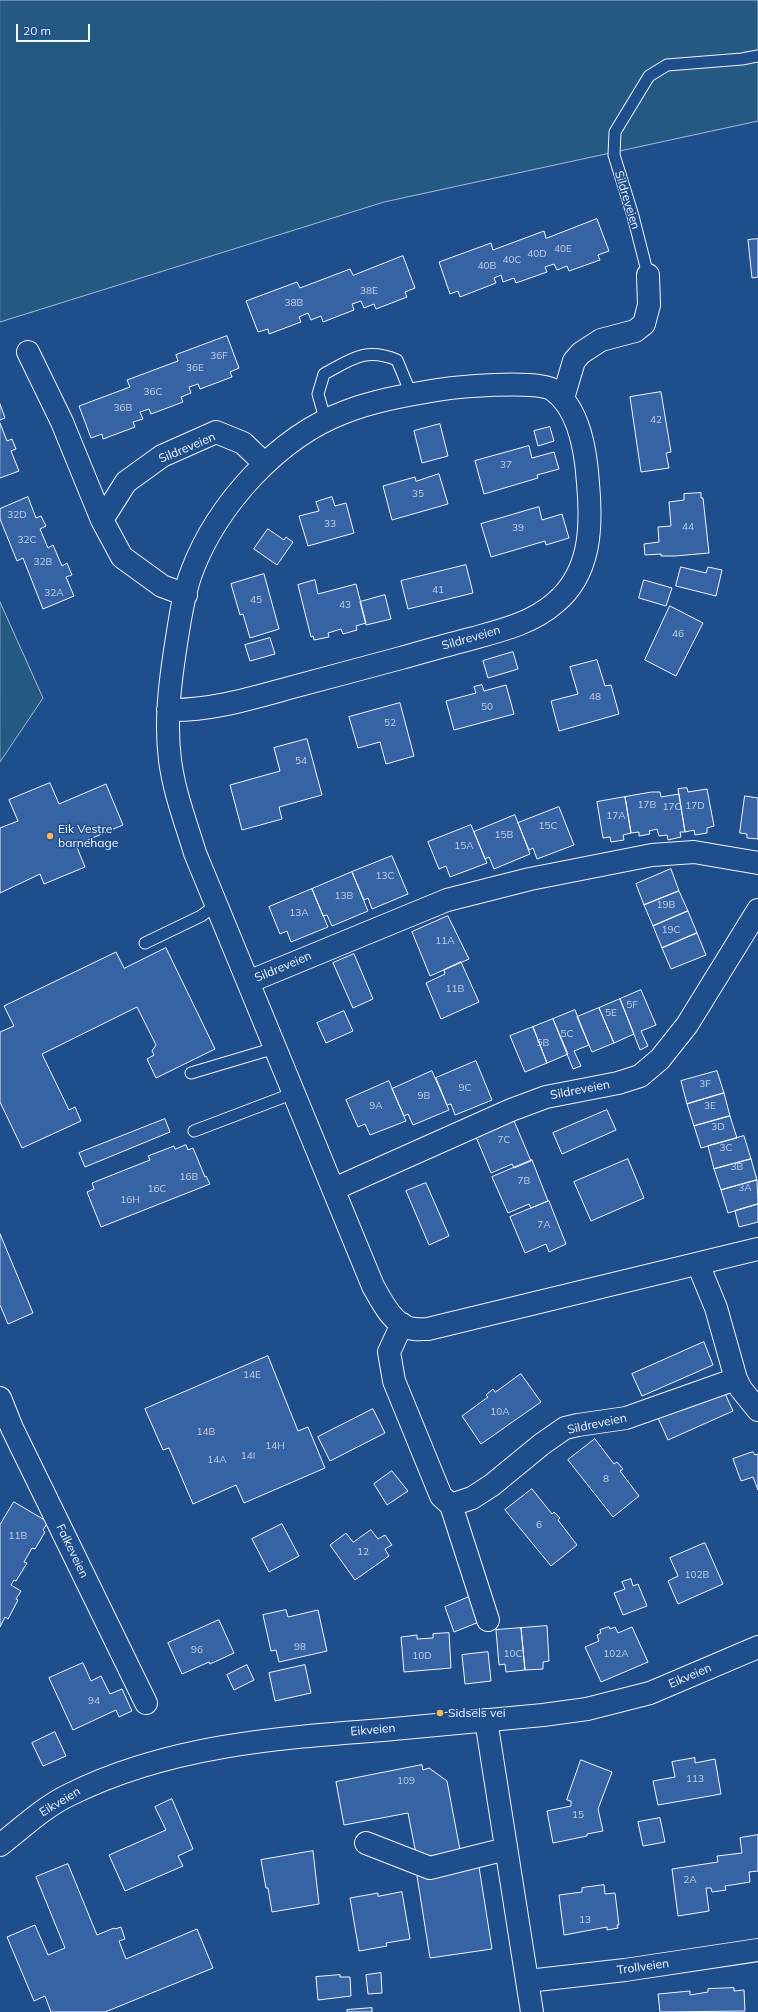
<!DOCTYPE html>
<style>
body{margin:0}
#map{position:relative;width:758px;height:2012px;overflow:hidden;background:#1f4e8c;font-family:Mulish,sans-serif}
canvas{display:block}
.scale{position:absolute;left:16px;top:24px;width:74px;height:18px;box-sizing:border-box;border:2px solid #f2f6ff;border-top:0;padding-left:5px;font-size:12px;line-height:14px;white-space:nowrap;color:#f2f6ff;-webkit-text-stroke:3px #1f4e8c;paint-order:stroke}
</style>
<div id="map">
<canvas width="758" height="2012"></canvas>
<div class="scale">20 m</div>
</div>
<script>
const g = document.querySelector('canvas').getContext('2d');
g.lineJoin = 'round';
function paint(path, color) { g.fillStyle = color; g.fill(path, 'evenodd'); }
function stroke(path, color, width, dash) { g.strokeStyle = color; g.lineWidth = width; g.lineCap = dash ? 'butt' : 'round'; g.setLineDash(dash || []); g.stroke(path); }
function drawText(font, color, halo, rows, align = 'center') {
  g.font = font + ' Mulish,sans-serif'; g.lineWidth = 3; g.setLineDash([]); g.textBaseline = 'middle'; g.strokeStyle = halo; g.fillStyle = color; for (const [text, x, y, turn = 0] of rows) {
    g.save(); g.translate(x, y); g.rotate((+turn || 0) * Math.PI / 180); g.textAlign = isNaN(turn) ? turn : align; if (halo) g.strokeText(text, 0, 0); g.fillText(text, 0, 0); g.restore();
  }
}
const green = new Path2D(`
 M0,0H758V121L384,202L0,322Z
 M0,602L43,698L0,762Z`);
paint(green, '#245a82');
stroke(green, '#a8bbd7', 1);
const building = new Path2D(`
 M597,219L609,251L598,255L600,260L569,271L567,266L557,270L554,264L545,267L547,272L516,283L514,278L503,282L501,275L494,278L496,283L460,297L458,291L450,294L439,262L491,243L493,250L544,231L546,238Z
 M758,239V277L752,278L748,240Z
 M403,256L415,288L405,292L407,297L376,309L374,304L364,308L361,301L352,304L354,310L323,322L321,316L311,320L308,313L299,317L301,322L269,334L268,329L258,332L246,301L297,282L300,288L350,269L353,275Z
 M227,336L239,368L230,372L232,377L200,389L198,384L189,387L191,393L181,397L183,402L151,414L149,409L140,412L143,419L133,422L135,427L103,439L102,434L91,438L79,406L130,387L127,380L178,361L176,355Z
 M661,392L671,452L666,453L669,468L641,472L630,397Z
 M0,404L5,418L0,420Z
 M0,423L7,441L12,439L16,449L11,451L19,471L0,478Z
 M440,424L448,456L422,463L414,431Z
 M550,427L554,441L538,446L534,431Z
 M529,446L532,458L554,452L559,469L537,475L538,478L484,494L475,461Z
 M439,474L448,504L392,520L383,486L415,477L416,481Z
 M701,493V498H703L709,553L675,556H661V554L645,555L644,544L659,542L658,527L671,526L669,502L684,500V494Z
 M28,497L36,518L41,516L46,526L40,529L48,548L53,545L62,566L67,563L72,575L66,577L74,596L43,609L23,558L17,561L0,519V509Z
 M332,497L335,506L346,503L354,533L308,546L299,516L319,511L316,502Z
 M539,507L542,520L562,514L569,538L546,545L545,541L491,557L481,524Z
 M268,529L284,540L286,537L293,542L277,565L254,549Z
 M466,565L473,593L408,609L401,581Z
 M681,567L706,573L708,567L722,570L716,596L676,586Z
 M264,574L279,629L250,638L243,614L240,615L231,584Z
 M315,580L318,594L356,584L366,623L356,626L357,630L343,634L341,629L328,633L329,637L314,640L313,636L311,637L298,585Z
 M644,580L672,588L666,606L639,598Z
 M385,595L391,619L366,625L360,602Z
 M670,606L703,623L676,676L645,660Z
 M270,638L275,654L250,661L245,645Z
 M513,652L518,669L488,678L483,661Z
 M597,660L605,686L611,685L619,714L559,731L551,701L578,694L570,667Z
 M482,685L484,691L506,685L514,714L454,730L446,701L476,693L474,687Z
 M400,703L414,756L386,764L380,742L358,748L349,717Z
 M307,739L322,795L279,807L282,819L242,830L230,785L280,771L274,748Z
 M50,783L59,804L106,784L123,825L76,845L85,867L44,884L40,874L0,893V828L18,821L9,800Z
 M687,788L688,792L707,789L714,826L707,828V833L695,835L694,830L685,832L678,789Z
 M652,792H660L661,797L679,794L685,832H680L681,837L668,840L667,835L659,836L657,829L649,831L650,834L639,836V832L631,833L625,797Z
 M745,796L758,798V839L747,838V834L740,833Z
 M625,797L631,833L623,835L624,840L611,842L610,837L603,838L597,802Z
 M559,807L574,845L537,859L533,848L529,850L518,823Z
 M515,815L530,854L494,869L489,857L485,859L474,832Z
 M471,825L487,863L450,877L446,866L439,869L428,842Z
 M392,856L408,894L372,909L368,898L364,900L352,872Z
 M671,869L679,891L644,905L636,884Z
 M352,872L368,911L332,926L327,915L323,916L312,889Z
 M312,889L328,927L291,942L287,931L280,934L269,907Z
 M679,891L688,911L653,926L644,905Z
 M688,911L697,933L662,948L653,926Z
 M448,916L469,959L430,976L412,932Z
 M697,933L706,955L671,969L662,948Z
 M166,948L215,1049L156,1078L147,1059L154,1055L152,1051L156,1045L137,1007L42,1054L69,1110L75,1107L81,1121L22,1148L0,1102V1032L14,1026L4,1006L116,952L124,968Z
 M354,954L373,999L353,1008L333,963Z
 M461,962L479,1002L441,1019L426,983L445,974L444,970Z
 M641,990L656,1025L641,1031L648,1046L640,1050L620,999Z
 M620,999L634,1034L614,1043L599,1008Z
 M599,1008L614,1043L592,1052L577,1017Z
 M575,1010L589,1045L574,1051L581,1066L573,1069L553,1019Z
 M344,1011L353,1031L326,1043L317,1023Z
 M553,1019L568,1054L547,1063L533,1027Z
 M533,1027L547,1063L525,1072L510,1036Z
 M476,1061L492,1100L455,1115L451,1104L447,1105L436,1078Z
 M432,1071L449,1110L413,1125L408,1114L404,1116L392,1089Z
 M717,1071L724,1093L687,1104L681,1081Z
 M389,1081L406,1121L370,1135L365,1124L358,1127L346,1100Z
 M724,1093L730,1116L694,1126L687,1104Z
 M607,1110L616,1130L562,1154L553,1133Z
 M730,1116L737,1138L701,1148L694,1126Z
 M165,1119L170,1132L85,1167L79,1153Z
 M514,1121L531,1161L514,1168L512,1164L491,1173L476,1137Z
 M744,1136L751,1159L714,1169L708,1146Z
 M186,1145L188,1150L193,1148L205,1177L206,1176L210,1184L101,1227L87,1192L94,1189L92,1183L150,1160L148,1156L174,1146L175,1149Z
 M628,1159L644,1198L591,1221L574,1182Z
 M751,1159L757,1180L721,1190L714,1169Z
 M532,1160L548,1201L531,1208L529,1204L508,1213L492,1177Z
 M757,1180L758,1204L728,1213L721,1190Z
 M426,1183L449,1236L429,1245L406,1191Z
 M549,1201L566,1244L549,1252L546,1244L525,1253L510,1217Z
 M758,1204V1222L739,1227L735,1211Z
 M0,1234L33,1313L8,1324L0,1305Z
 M704,1342L713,1365L642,1396L632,1374Z
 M268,1356L298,1431L308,1427L325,1468L244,1503L236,1485L193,1504L169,1448L163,1450L145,1409Z
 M521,1374L541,1402L481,1444L462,1416L488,1397L486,1395L493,1389L495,1392Z
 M723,1389L733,1411L668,1440L658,1418Z
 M373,1409L385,1433L330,1461L318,1437Z
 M595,1439L614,1464L617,1462L623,1469L620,1471L639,1496L613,1517L568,1460Z
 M753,1452L755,1455L758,1454V1490L753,1477L741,1481L733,1459Z
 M392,1471L408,1491L387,1505L374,1484Z
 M532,1489L552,1514L554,1512L560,1518L558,1520L577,1545L551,1566L505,1510Z
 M14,1502L48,1522L43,1530L45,1532L35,1549L32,1548L24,1562L27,1563L16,1581L14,1580L11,1585L21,1591L16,1599L18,1600L8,1619L5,1617L0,1627V1525Z
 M282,1524L299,1556L269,1572L252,1539Z
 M371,1530L378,1539L385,1535L392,1545L385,1549L389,1556L355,1580L330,1545L346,1533L353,1542Z
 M705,1543L723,1584L678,1604L668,1581L678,1576L670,1558Z
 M631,1579L633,1586L638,1584L647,1606L623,1615L614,1593L625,1589L622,1582Z
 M469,1597L479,1622L454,1632L445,1607Z
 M286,1610L288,1617L318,1610L327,1651L279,1662L276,1650L271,1651L263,1615Z
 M219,1620L234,1653L210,1664L209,1662L182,1674L168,1643Z
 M547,1626L549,1661L543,1662V1669L525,1670L521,1628Z
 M609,1627L610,1629L615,1627L618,1633L632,1627L648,1662L601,1682L585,1647L599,1641L597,1635L601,1633L600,1630Z
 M521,1628L525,1670L506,1672L505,1664L499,1665L496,1630Z
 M449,1633L451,1668L404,1672L401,1637L417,1635V1639L433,1638V1634Z
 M488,1652L491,1681L465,1684L462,1655Z
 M83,1663L91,1681L101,1676L110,1694L122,1689L132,1711L119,1717L116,1710L73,1730L49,1678Z
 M247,1665L254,1680L234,1690L227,1675Z
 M305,1665L311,1693L275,1701L269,1673Z
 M55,1732L66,1756L43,1766L32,1743Z
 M695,1758V1763L715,1759L721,1794L658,1805L653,1781L675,1777L672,1762Z
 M581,1760L612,1772L598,1809L603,1831L587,1834V1836L553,1843L547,1811L571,1806V1801L567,1800Z
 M422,1765L423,1770L429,1768L447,1781L460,1850L417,1859L408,1813L344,1825L336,1782Z
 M172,1799L193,1849L178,1856L183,1866L125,1891L109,1855L166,1830L155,1807Z
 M660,1818L665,1842L643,1846L638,1822Z
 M758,1835V1871L749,1872L750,1882L725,1886L726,1890L712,1892L711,1888H706L709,1911L678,1916L672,1869L718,1862L717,1856L742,1853L740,1838Z
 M313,1851L319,1904L272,1912L268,1888H266L261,1860Z
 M68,1864L97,1935L114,1928L115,1929L121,1927L125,1939L119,1941L126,1959L197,1929L213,1968L105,2012H51L45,1996L34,2001L7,1937L35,1925L48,1955L65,1948L36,1877Z
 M479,1867L492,1949L430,1958L417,1876Z
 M604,1885L605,1894L615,1893L619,1925H617L618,1928L607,1930V1927L564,1935L559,1895L582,1892V1888Z
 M402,1892L410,1939L386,1943L387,1946L359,1951L350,1898L378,1893V1896Z
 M381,1973L382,1993L368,1994L366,1975Z
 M340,1975V1977H350L351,1996L318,2000L316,1977Z
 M734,1988V1991L744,1990L745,2011L660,2012L658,1994L690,1991V1995L708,1992V1989Z
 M372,2008V2012H347V2010Z`);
paint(building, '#3563a3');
stroke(building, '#f2f6ff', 1);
const lane = new Path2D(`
 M648,275L633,216L614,155L615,132L649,76L667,65L742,59L758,56
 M326,422L318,394L324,374C352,359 365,347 397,360L411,394
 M145,943L201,916L216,905
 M191,1073L275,1048
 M194,1131L294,1093`);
const street = new Path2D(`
 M28,352L62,422L102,520
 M563,398L574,361L581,353L601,340L635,331L644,324L649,305L648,275
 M186,595L162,586L122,557L102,520L126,482L162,456L216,432L243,443L265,464
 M168,710C209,711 249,699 289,688C326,678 364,668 401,658C426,651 450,644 474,638C503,630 532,623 555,603C591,573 592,527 588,483C586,453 580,409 553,390C538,379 453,387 431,391C402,396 373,401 345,412C278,437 217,505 192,571C183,594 180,620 176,644C170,683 165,721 170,760C174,792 186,823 195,853L373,1286C381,1300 392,1323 409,1328C415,1330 422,1329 428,1329L758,1249
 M248,982L447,900L530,879L652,855L694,852L758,863
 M334,1189L511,1110L546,1097L618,1083L640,1076L660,1059L687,1025L758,910
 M698,1264L716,1308L736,1379L741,1389L758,1410
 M402,1324L389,1352L394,1381L441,1496L451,1505L488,1620
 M0,1398L12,1428L146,1703
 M451,1505L472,1498L492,1485L542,1444L565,1428L578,1425L626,1418L736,1379
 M486,1720L532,2012
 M366,1843L430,1868L506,1849
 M528,1981L625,1970L758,1950`);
const secondary = new Path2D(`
 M0,1845C22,1828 44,1807 69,1795C167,1746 275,1738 383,1730C437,1725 490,1720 543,1715L587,1709L650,1693L758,1647`);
stroke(lane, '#f2f6ff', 13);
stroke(street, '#f2f6ff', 24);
stroke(secondary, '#f2f6ff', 24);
stroke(lane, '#1f4e8c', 11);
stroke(street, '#1f4e8c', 22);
stroke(secondary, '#1f4e8c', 22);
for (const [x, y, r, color] of [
 [50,836,4,"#ffb74d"],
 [440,1713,4,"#ffb74d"]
]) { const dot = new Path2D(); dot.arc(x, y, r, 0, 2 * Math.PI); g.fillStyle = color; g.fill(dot); stroke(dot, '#1f4e8c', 1.5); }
drawText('10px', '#c3d1e8', null, [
 ["40E",563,249],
 ["40D",537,254],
 ["40C",512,260],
 ["40B",487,266],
 ["38E",369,291],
 ["38B",294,303],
 ["36F",219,356],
 ["36E",195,368],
 ["36C",153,392],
 ["36B",123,408],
 ["42",656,420],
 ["37",506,465],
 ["35",418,494],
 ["32D",17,515],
 ["33",330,524],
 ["44",688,527],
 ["39",518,528],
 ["32C",27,540],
 ["32B",43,562],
 ["41",438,590],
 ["32A",54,593],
 ["45",256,600],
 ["43",345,605],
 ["46",678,634],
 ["48",595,697],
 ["50",487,707],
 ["52",390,723],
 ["54",301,761],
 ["17B",647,805],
 ["17D",695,806],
 ["17C",672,807],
 ["17A",616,816],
 ["15C",548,826],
 ["15B",504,835],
 ["15A",464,846],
 ["13C",385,876],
 ["13B",344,896],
 ["19B",666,905],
 ["13A",299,913],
 ["19C",671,930],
 ["11A",445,941],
 ["11B",455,989],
 ["5F",632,1005],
 ["5E",611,1013],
 ["5C",567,1034],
 ["5B",543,1043],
 ["3F",705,1084],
 ["9C",465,1088],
 ["9B",424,1096],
 ["9A",376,1106],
 ["3E",710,1106],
 ["3D",718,1127],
 ["7C",504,1140],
 ["3C",726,1148],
 ["3B",737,1167],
 ["16B",189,1177],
 ["7B",524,1181],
 ["3A",745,1188],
 ["16C",157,1189],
 ["16H",130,1200],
 ["7A",544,1225],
 ["14E",252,1375],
 ["10A",500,1412],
 ["14B",206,1432],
 ["14H",275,1446],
 ["14I",248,1456],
 ["14A",217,1460],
 ["8",606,1479],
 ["6",539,1525],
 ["11B",18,1536],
 ["12",363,1552],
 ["102B",697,1575],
 ["98",300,1647],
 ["96",197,1650],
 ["10C",513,1654],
 ["102A",616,1654],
 ["10D",422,1656],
 ["94",94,1701],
 ["113",695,1779],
 ["109",406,1781],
 ["15",578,1815],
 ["2A",690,1880],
 ["13",585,1920]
]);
drawText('12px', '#f2f6ff', '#1f4e8c', [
 ["Sildreveien",627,200,73],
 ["Sildreveien",187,448,-23],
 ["Sildreveien",471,638,-16],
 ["Sildreveien",283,967,-23],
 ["Sildreveien",580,1090,-11],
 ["Sildreveien",597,1424,-12],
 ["Falkeveien",72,1551,64],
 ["Eikveien",690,1676,-23],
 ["Eikveien",373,1730,-5],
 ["Eikveien",60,1802,-31],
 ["Trollveien",643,1967,-8]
]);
drawText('12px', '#f2f6ff', '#1f4e8c', [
 ["Eik Vestre",58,829],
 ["barnehage",58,843],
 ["Sidsels vei",448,1713]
], 'left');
</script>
